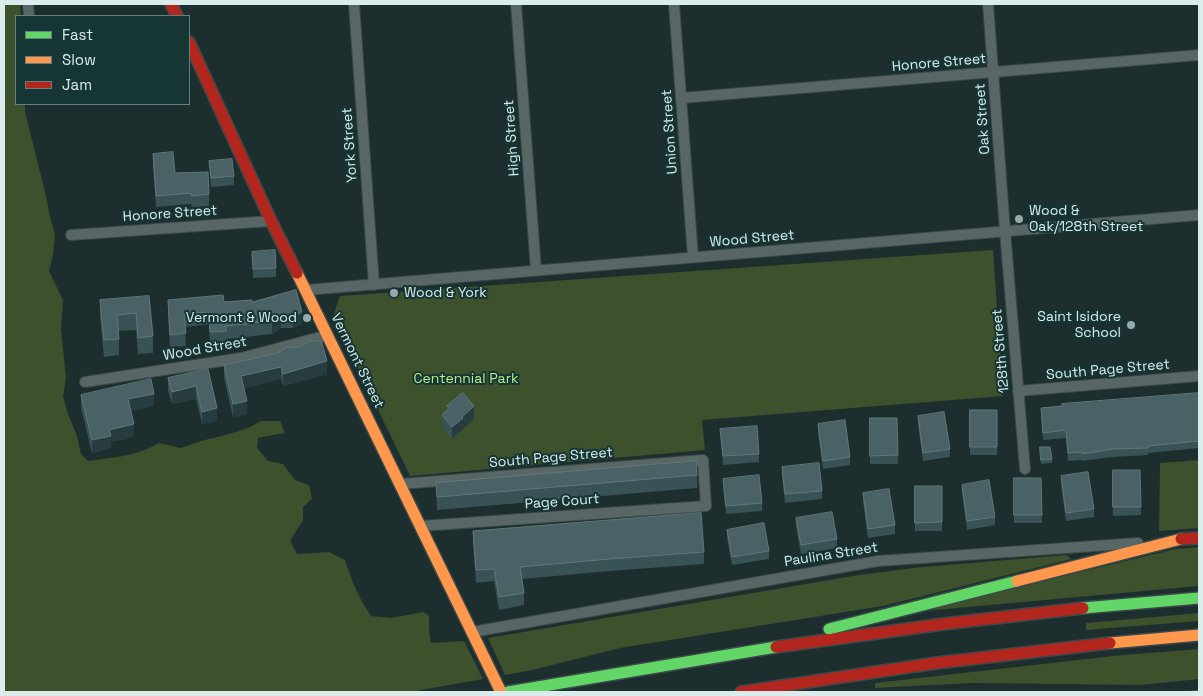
<!DOCTYPE html>
<style>
body{margin:0}
#map{position:relative;width:1203px;height:696px;overflow:hidden;background:#1d2e2e;font-family:"Space Grotesk",sans-serif}
canvas{display:block}
.frame{position:absolute;inset:0;border:5px solid #daeceb;pointer-events:none}
.legend{position:absolute;left:15px;top:15px;width:175px;height:90px;box-sizing:border-box;background:#153635;border:1px solid #647f7e;margin:0;padding:6px 9px;list-style:none;font-size:15px;color:#daeceb}
.legend li{display:flex;align-items:center;gap:10px;height:25px}
.legend b{width:25px;border:1px solid #647f7e}
</style>
<div id="map">
<canvas width="1203" height="696"></canvas>
<div class="frame"></div>
<ul class="legend">
<li><b style="height:6px;background:#63d668"></b>Fast</li>
<li><b style="height:6px;background:#ff974d"></b>Slow</li>
<li><b style="height:6px;background:#b3261e"></b>Jam</li>
</ul>
</div>
<script>
const g = document.querySelector('canvas').getContext('2d');
g.lineJoin = 'round';
function paint(path, color) { g.fillStyle = color; g.fill(path, 'evenodd'); }
function stroke(path, color, width, dash) { g.strokeStyle = color; g.lineWidth = width; g.lineCap = dash ? 'butt' : 'round'; g.setLineDash(dash || []); g.stroke(path); }
function drawText(font, color, halo, rows, align = 'center') {
  g.font = font + ' "Space Grotesk",sans-serif'; g.lineWidth = 4; g.setLineDash([]); g.textBaseline = 'middle'; g.strokeStyle = halo; g.fillStyle = color; for (const [text, x, y, turn = 0] of rows) {
    g.save(); g.translate(x, y); g.rotate((+turn || 0) * Math.PI / 180); g.textAlign = isNaN(turn) ? turn : align; if (halo) g.strokeText(text, 0, 0); g.fillText(text, 0, 0); g.restore();
  }
}
paint(new Path2D(`
 M4,4H20L21,16H16V104H25V112L46,196L50,217L55,234L53,255L49,271L63,300L61,329L66,378L63,396L68,414L77,436L81,454L88,461C116,457 134,457 159,443L181,448L201,441L229,434L248,428L261,421H280L285,433L273,435L258,438L257,448L268,461L283,464L295,480L309,485L312,499L303,507V520L290,541L297,554L329,552L345,560C352,581 358,597 371,616L391,618L423,612L429,616V631L431,643L464,641L483,679L410,692H4Z
 M993,250L1003,396L702,420L705,450L410,476L333,316L340,296Z
 M1199,460V528L1159,531L1160,463Z
 M1199,547V586L913,612L1176,549Z
 M1067,555L1071,559L883,606L620,648L532,670L505,675L488,638L859,575L922,567Z
 M1199,613V621L1086,630V623Z
 M1199,649V679L1141,685L971,683L875,688V683L1122,655Z`), '#3d512c');
const street = new Path2D(`
 M28,4L29,16
 M354,4L374,285
 M516,4L536,270
 M674,4L693,257
 M988,4L1005,231L1025,469
 M681,98L1199,55
 M71,235L271,221
 M306,290L1199,215
 M85,382L241,358L328,335
 M1018,391L1199,376
 M401,484L703,460L706,506L421,526
 M472,632L878,561L1138,543`);
const fast = new Path2D(`
 M1083,608L1199,598
 M829,629L1017,581
 M508,692L776,647`);
const slow = new Path2D(`
 M297,273L501,692
 M1017,581L1181,539
 M1110,643L1199,635`);
const jam = new Path2D(`
 M171,4L177,16
 M189,42L271,221L297,273
 M1181,539L1199,538
 M776,647L943,624L1083,608
 M741,692L936,663L1110,643`);
stroke(street, '#3a4949', 12);
stroke(fast, '#3a4949', 14);
stroke(slow, '#3a4949', 14);
stroke(jam, '#3a4949', 14);
stroke(street, '#596666', 10);
stroke(fast, '#63d668', 11);
stroke(slow, '#ff974d', 11);
stroke(jam, '#b3261e', 11);
paint(new Path2D(`
 M153,154L175,173L209,194V206L192,207L191,204L156,207L153,165Z
 M209,161L234,176V185L211,187Z
 M252,252L276,268V277L253,278Z
 M296,290L302,324L293,328H281L272,334L226,339V343L210,344L209,324L185,327L186,346L170,347L168,313V300L224,302H252Z
 M149,296L153,336V353L138,354L136,330L119,331V355L104,357L100,317V300Z
 M278,353L327,374L283,386L281,379L244,388L247,414L233,417L224,378V365Z
 M208,369L217,421L202,424L196,399L172,404L168,391V378Z
 M1199,393V448L1148,453V455L1113,457L1082,461V460L1068,461L1066,438L1043,440L1041,408Z
 M81,395L154,406L131,411L134,437L111,442V448L92,453L81,408Z
 M447,406L474,419L452,439L442,427V415L447,410Z
 M970,410H997V455H970Z
 M918,416L950,449V457L923,461L918,425Z
 M870,418H897L898,464H870Z
 M818,424L850,457V465L823,469L818,433Z
 M720,429L759,454V462L723,465Z
 M1040,447L1052,459V463L1041,464Z
 M782,467L822,491V499L785,503L782,476Z
 M1113,470H1140L1141,515L1113,516Z
 M697,475V488L437,510L436,483Z
 M1061,476L1094,509V517L1066,521L1061,485Z
 M1014,478H1041L1042,523H1014Z
 M723,479L762,503V511L726,514L723,487Z
 M962,485L995,517V525L967,530L962,493Z
 M915,486H942V531H915Z
 M863,493L895,525V534L868,538L863,501Z
 M796,518L837,539V548L801,554L796,527Z
 M727,530L769,551V559L732,565L727,538Z
 M473,531L704,552V564L610,571L522,579L524,593V605L499,610L494,581L476,583L473,544Z`), '#395255');
paint(new Path2D(`
 M302,312V324L293,328V316Z
 M281,316V328L272,334V321Z
 M327,361V374L283,386V374Z
 M281,367V379L241,389V376Z
 M196,386V399L172,404V392Z
 M154,394V406L128,412V399Z
 M247,401V414L233,417V404Z
 M474,406V419L452,439V427L462,417Z
 M217,408V421L202,424V412Z
 M134,424V437L111,442V448L92,453V440L109,430Z`), '#273c3f');
const building = new Path2D(`
 M173,152L175,173L208,172L209,194L192,196L191,193L156,196L153,154Z
 M232,159L234,176L211,178L209,161Z
 M275,250L276,268L253,269L252,252Z
 M296,290L302,312L293,316H281L272,321L226,326V331L210,332L209,312L184,314L186,333L170,335L168,300L223,295L224,302L252,300V302Z
 M149,296L153,336L138,338L136,313L117,315L119,339L104,340L100,300Z
 M321,340L327,361L283,374L281,367L241,376L247,401L233,404L224,365L278,353L287,347H299L310,341H317Z
 M208,369L217,408L202,412L196,386L172,392L168,378Z
 M151,379L154,394L128,399L134,424L109,430L111,436L92,440L81,395Z
 M463,393L474,406L462,417L463,418L452,427L442,415L449,408L447,406Z
 M1199,393V441L1148,446V448L1113,449L1082,454V452L1068,453L1066,430L1043,433L1041,408L1062,406V404Z
 M970,410H997V447H970Z
 M944,412L950,449L923,453L918,416Z
 M870,418H897L898,455L870,456Z
 M845,420L850,457L823,461L818,424Z
 M757,426L759,454L723,456L720,429Z
 M1040,447H1050L1052,459L1041,460Z
 M696,461L697,475L437,497L436,483Z
 M819,463L822,491L785,494L782,467Z
 M1113,470H1140L1141,507H1113Z
 M1088,472L1094,509L1066,513L1061,476Z
 M759,475L762,503L726,506L723,479Z
 M1014,478H1041L1042,515H1014Z
 M989,480L995,517L967,521L962,485Z
 M915,486H942V522L915,523Z
 M889,489L895,525L868,529L863,493Z
 M832,512L837,539L801,545L796,518Z
 M701,513L704,552L610,559L520,567L524,593L499,597L494,569L476,570L473,531L646,517Z
 M764,523L769,551L732,557L727,530Z
 M1199,691V692H1184Z`);
paint(building, '#4a6265');
stroke(building, '#61787a', 1);
for (const [x, y, r, color] of [
 [1019,219,5,"#98aaa9"],
 [394,293,5,"#98aaa9"],
 [307,318,5,"#98aaa9"],
 [1131,325,5,"#98aaa9"]
]) { const dot = new Path2D(); dot.arc(x, y, r, 0, 2 * Math.PI); g.fillStyle = color; g.fill(dot); stroke(dot, '#153635', 2); }
drawText('14px', '#daeceb', '#153635', [
 ["Honore Street",939,63,-5],
 ["Oak Street",983,119,-94],
 ["Union Street",670,132,-94],
 ["High Street",512,138,-94],
 ["York Street",350,145,-94],
 ["Honore Street",170,214,-4],
 ["Wood Street",752,239,-5],
 ["Wood Street",205,349,-10],
 ["128th Street",1001,351,-95],
 ["Vermont Street",357,361,64],
 ["South Page Street",1108,370,-5],
 ["South Page Street",551,458,-5],
 ["Page Court",562,502,-4],
 ["Paulina Street",831,555,-9]
]);
drawText('14px', '#daeceb', '#153635', [
 ["Wood &",1029,211],
 ["Oak/128th Street",1029,227],
 ["Wood & York",404,293],
 ["Saint Isidore",1121,317,"right"],
 ["School",1121,333,"right"],
 ["Vermont & Wood",297,318,"right"]
], 'left');
drawText('14px', '#baea89', '#153635', [
 ["Centennial Park",466,379]
]);
</script>
